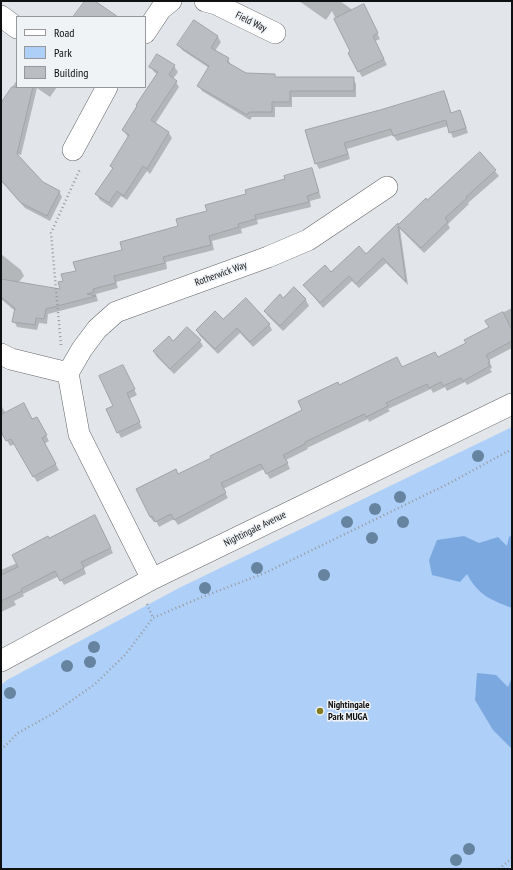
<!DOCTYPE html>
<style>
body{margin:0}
#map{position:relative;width:513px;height:870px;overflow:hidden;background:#e2e5e9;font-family:"PT Sans Narrow",sans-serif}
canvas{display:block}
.frame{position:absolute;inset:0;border:2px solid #0f1012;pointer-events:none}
.legend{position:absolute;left:16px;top:16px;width:130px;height:72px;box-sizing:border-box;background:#f0f3f6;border:1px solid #96989b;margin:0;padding:5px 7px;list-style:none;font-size:12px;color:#0f1012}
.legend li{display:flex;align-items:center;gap:8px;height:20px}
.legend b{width:20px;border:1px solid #96989b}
</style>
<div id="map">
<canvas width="513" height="870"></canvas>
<div class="frame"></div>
<ul class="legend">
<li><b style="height:5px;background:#fff"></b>Road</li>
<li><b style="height:11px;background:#aed0f8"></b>Park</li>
<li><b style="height:11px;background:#babdc1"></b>Building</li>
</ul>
</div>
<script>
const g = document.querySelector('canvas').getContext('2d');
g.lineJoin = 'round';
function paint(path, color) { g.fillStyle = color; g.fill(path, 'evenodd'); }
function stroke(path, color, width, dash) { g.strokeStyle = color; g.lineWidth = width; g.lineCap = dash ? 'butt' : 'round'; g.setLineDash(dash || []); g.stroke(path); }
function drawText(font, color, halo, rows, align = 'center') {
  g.font = font + ' "PT Sans Narrow",sans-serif'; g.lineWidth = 3; g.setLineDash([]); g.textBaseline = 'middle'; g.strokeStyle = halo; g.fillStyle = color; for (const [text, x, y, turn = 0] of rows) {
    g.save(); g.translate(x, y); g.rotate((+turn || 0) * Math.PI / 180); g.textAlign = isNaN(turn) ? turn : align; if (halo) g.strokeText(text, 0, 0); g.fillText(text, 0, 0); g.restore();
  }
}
paint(new Path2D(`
 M512,427V865L508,869H1V685L7,680L181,587Z`), '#aed0f8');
paint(new Path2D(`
 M512,535V608C491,600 478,595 467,574L460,582L432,575L429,560L437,540L464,536L479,543L498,537L507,546L509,537Z
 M477,673L496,675L508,687L512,677V749L493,730L475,700Z`), '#7ba8de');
paint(new Path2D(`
 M299,1H340L354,11H366L380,39L375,41L387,65L362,77L349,53L351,52L332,11L326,20Z
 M194,22L218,37L221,42L215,51L228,59L231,65L245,74L274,75L276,78H353L356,84V97H292V107H275V117H252L250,120L202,91L199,86L209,68L182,50L179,45Z
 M158,55L174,66L178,72L173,79L176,82L179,87L155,124L169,133L172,138L150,174L147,171L127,200L121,196L112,208L100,200L97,195L113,169L111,166L128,137L123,130L157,74L154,72L151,67Z
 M17,80V87H57L50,97L37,88L21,155L16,154L42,183L59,191L62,197L50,221L25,208L1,181V105Z
 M443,92L447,98L451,114L460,111L463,117L468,133L453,138L448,126L397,141L393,135L347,149L350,159L319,169L316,163L380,111Z
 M480,153L499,176L468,203L469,204L448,224L450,228L424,253L400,229L408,285L386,263L359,288L352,281L323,308L308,290L305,285L366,256L398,226Z
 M311,169L314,175L321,198L310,201L311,207L257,220L258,224L241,229L242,233L212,241L214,250L166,262L167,269L116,282L118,288L96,294L98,301L48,314L47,324L39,323L37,330L17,327L14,321L15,311L1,299V254L21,270L24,276L18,283L62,291L64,281L77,272L123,250L179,227L208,212L248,195Z
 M294,288L306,300L309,306L283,331L268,316L265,311L284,299Z
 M512,308V348L489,360L492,368L490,369L492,372L467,385L465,382L447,391L445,387L433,393L431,389L388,409L390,411L369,422L368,419L307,448L308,449L286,460L290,469L270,479L264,469L223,489L228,498L178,525L174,519L159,527L156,521L154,522L150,517L178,475L213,458L303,410L339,386L438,359L467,343L490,328L486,321Z
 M223,320L269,324L272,330L253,347L240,333L218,354L200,336L197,331Z
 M200,341L203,346L174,374L157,357L154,352L173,342Z
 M125,371L137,395L129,399L142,428L121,438L118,432L114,407Z
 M1,405L6,414L32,420L37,418L49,441L44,444L59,470L37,482L15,444L10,446L1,429Z
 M98,522L113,553L84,568L86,574L64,585L59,576L23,594L24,596L14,601L16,605L1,612V570L17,563L49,540Z`), '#0003');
const building = new Path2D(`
 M85,1H95L118,17H73Z
 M364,4L378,33L373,36L384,59L358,72L348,53L350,51L334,19Z
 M194,20L218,36L211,48L229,58L227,62L246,73L275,74V77H354V91H290V102H272V112H249L247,115L197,86L209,66L177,45Z
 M157,54L175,65L169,75L177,81L151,120L169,132L147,169L143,166L124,196L117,191L109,203L95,194L113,168L110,166L129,135L122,130L137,106L136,105L158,72L149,67Z
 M12,87H33L17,154L43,182L60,191L47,216L21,203L1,180V103Z
 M444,91L451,113L460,110L466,128L449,133L446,120L393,136L391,129L344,143L348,154L315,164L305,130L380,110Z
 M480,152L496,170L466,197L467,198L445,218L448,222L421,248L398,226L406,282L383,258L356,284L349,276L320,303L303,285L325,265L331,272L359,246L366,254L398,223V225L426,198L427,200Z
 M312,168L319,192L307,196L309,202L255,215L256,219L238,224L239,227L209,236L211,245L163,257L165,263L114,276L116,283L93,289L94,292L87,294L96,296L46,309L44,319L36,318L35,325L12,322L15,308L1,297V279L60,289L58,282L63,281L61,274L76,271L73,262L122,250L120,242L178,226L176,219L207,211L205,205L246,194L245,190L285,179L284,176Z
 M294,287L306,299L280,326L264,311L280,294L283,298Z
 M246,298L270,324L250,342L237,328L215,349L196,330L215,311L223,319Z
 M503,312L512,330V341L486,355L490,362L488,363L490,366L463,381L461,378L443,386L441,382L429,388L427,384L386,403L388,406L366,417L364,414L305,442V444L283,455L288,463L266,474L261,464L221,483L226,493L174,520L171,514L155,522L152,516L150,517L136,489L176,469L178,474L211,458L210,456L302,410L298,401L338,382L339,385L397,357L402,367L435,352L438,357L466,343L464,340L489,327L485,321Z
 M187,327L201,340L170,369L153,351L169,336L173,341Z
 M123,365L135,389L127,393L140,422L117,433L106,409L113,406L99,376Z
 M24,403L32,419L37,417L47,435L42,438L56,464L33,477L11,439L6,441L1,432V415Z
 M95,515L111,548L81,562L84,568L60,581L55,571L21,589L22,591L1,601V575L18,567L12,555L48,536L49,538Z`);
paint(building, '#babdc1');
stroke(building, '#a1a3a7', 1);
const street = new Path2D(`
 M205,1L216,4L275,33
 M1,16L17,28
 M145,33L161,9L171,1
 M73,150L107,87
 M1,354L11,359L68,373
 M152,579L79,434L68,373L82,349L97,329L116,312L268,257L308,240L387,187
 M1,661L152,579L512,404`);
stroke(street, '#64676a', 22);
stroke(new Path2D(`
 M61,345L51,233L80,169
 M147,604L153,618
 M1,750L18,733L54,713L95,684L126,654L153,618L202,597L265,573L448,484L512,449
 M499,869L512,858`), '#989a9e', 2.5, [1, 3]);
stroke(street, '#fff', 21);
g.fillStyle = '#66839f';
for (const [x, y] of [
 [478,456],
 [400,497],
 [375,509],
 [347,522],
 [403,522],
 [372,538],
 [257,568],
 [324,575],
 [205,588],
 [94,647],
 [90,662],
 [67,666],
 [10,693],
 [469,849],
 [456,860]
]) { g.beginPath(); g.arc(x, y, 6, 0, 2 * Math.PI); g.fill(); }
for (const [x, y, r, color] of [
 [320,711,4,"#857c22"]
]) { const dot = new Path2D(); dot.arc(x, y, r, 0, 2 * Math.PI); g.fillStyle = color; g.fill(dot); stroke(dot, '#f0f3f6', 1.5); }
drawText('10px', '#0f1012', '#f0f3f6', [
 ["Field Way",251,22,26],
 ["Rotherwick Way",221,274,-20],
 ["Nightingale Avenue",255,529,-26]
]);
drawText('bold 10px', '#0f1012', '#f0f3f6', [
 ["Nightingale",328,705],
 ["Park MUGA",328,717]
], 'left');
</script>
